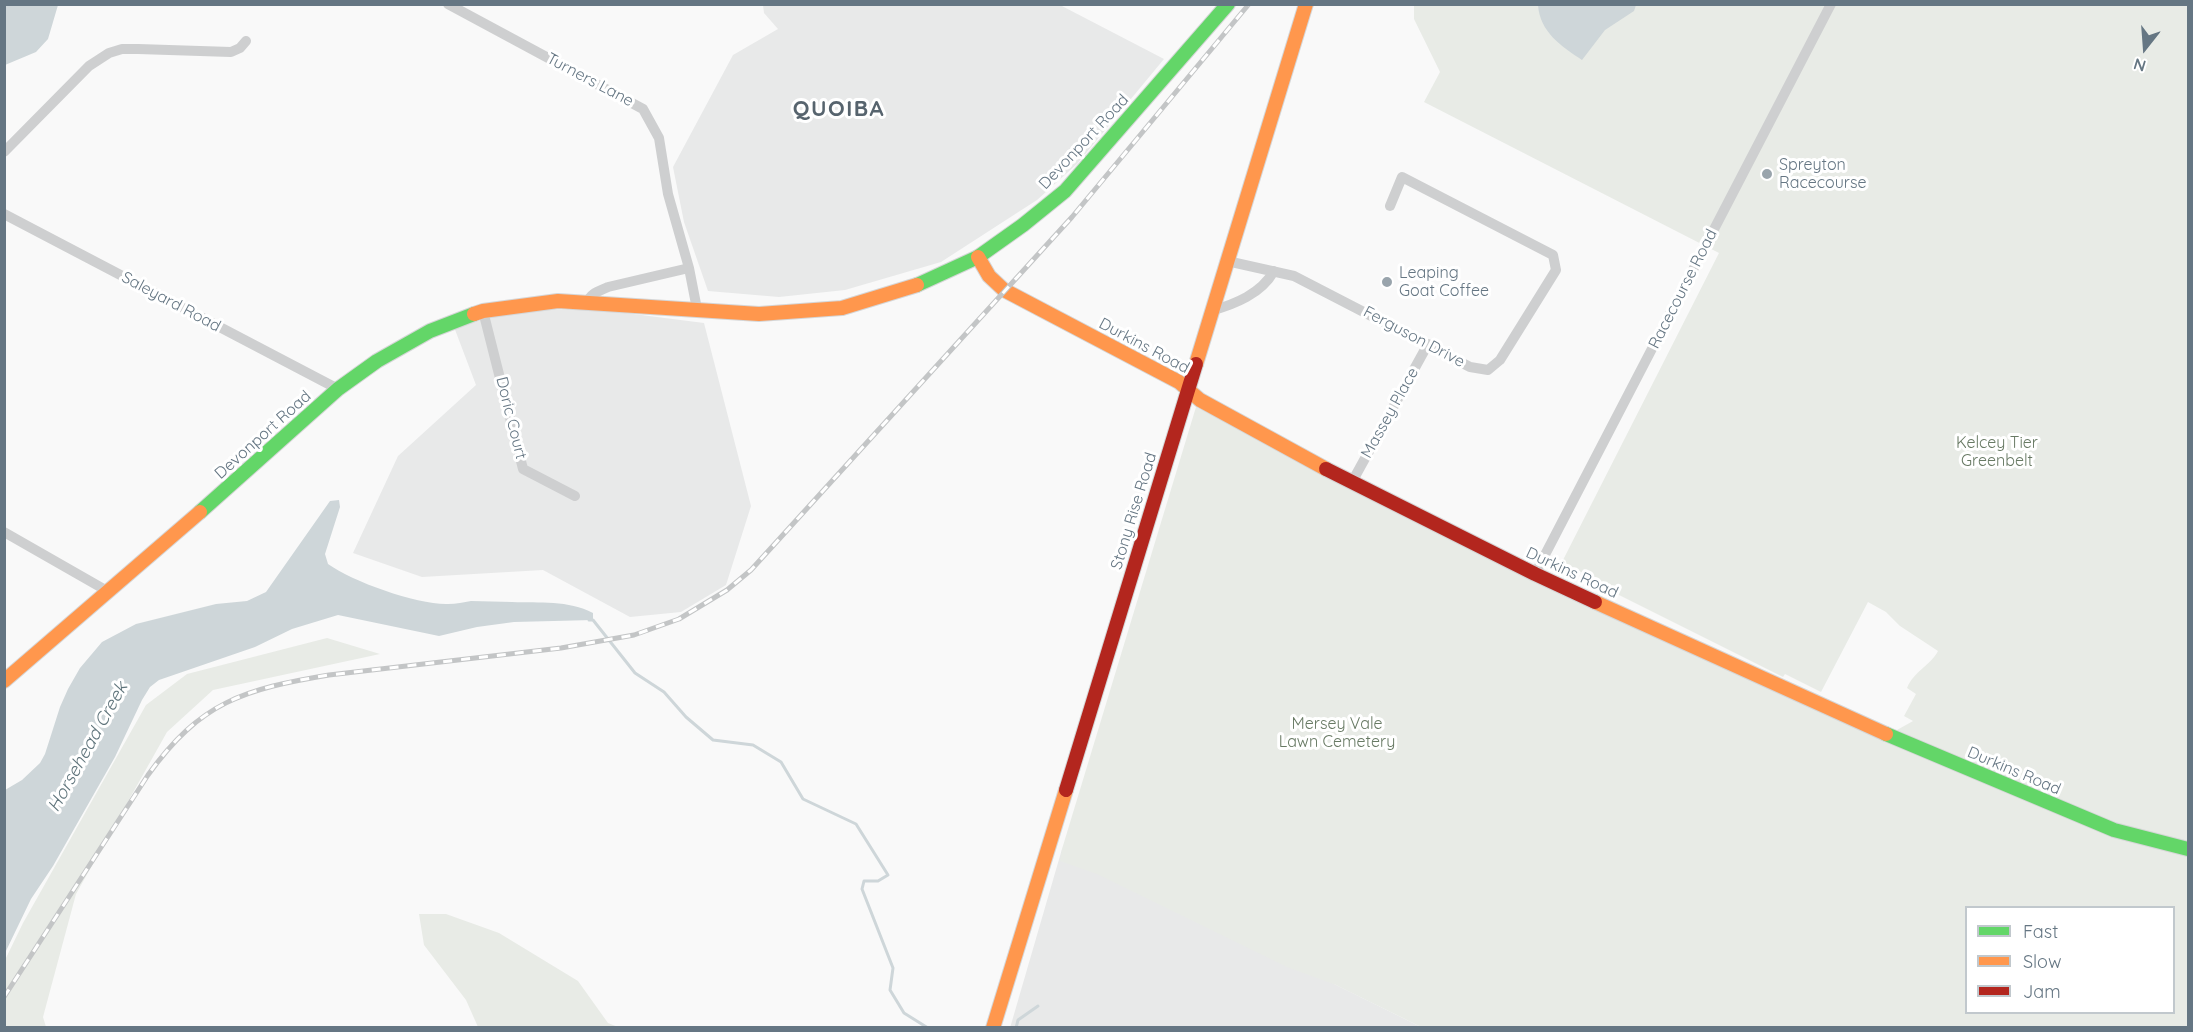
<!DOCTYPE html>
<style>
body{margin:0}
#map{position:relative;width:2193px;height:1032px;overflow:hidden;background:#f9f9f9;font-family:Quicksand,sans-serif}
canvas{display:block}
.frame{position:absolute;inset:0;border:6px solid #657683;pointer-events:none}
.legend{position:absolute;left:1965px;top:906px;width:210px;height:108px;box-sizing:border-box;background:#fff;border:2px solid #c1c8cd;margin:0;padding:8px 10px;list-style:none;font-size:18px;color:#657683}
.legend li{display:flex;align-items:center;gap:12px;height:30px}
.legend b{width:30px;border:2px solid #c1c8cd}
.north{position:absolute;left:2115px;top:18px;width:60px;height:60px;-webkit-text-stroke:4px #fff;paint-order:stroke;rotate:197deg;font-size:16px;font-weight:700;line-height:24px;text-align:center;color:#657683}
.north::after{content:'';display:block;margin:auto;width:21px;height:27px;background:#657683;clip-path:polygon(50% 0,100% 100%,50% 72%,0 100%)}
</style>
<div id="map">
<canvas width="2193" height="1032"></canvas>
<div class="frame"></div>
<ul class="legend">
<li><b style="height:8px;background:#63d668"></b>Fast</li>
<li><b style="height:8px;background:#ff974d"></b>Slow</li>
<li><b style="height:8px;background:#b3261e"></b>Jam</li>
</ul>
<div class="north">N</div>
</div>
<script>
const g = document.querySelector('canvas').getContext('2d');
g.lineJoin = 'round';
function paint(path, color) { g.fillStyle = color; g.fill(path, 'evenodd'); }
function stroke(path, color, width, dash) { g.strokeStyle = color; g.lineWidth = width; g.lineCap = dash ? 'butt' : 'round'; g.setLineDash(dash || []); g.stroke(path); }
function drawText(font, color, halo, rows, align = 'center') {
  g.font = font + ' Quicksand,sans-serif'; g.lineWidth = 6; g.setLineDash([]); g.textBaseline = 'middle'; g.strokeStyle = halo; g.fillStyle = color; for (const [text, x, y, turn = 0] of rows) {
    g.save(); g.translate(x, y); g.rotate((+turn || 0) * Math.PI / 180); g.textAlign = isNaN(turn) ? turn : align; if (halo) g.strokeText(text, 0, 0); g.fillText(text, 0, 0); g.restore();
  }
}
paint(new Path2D(`
 M763,5H1060L1164,59L1077,164L1037,200L941,262L845,290L779,297L708,291L684,222L673,167L733,55L778,29L764,13Z
 M525,309L602,310L704,323L751,506L726,585L681,612L630,617L543,570L422,577L353,553L398,456L476,385L454,327Z
 M1062,849L1421,1027L1010,1028Z`), '#e8e9e9');
paint(new Path2D(`
 M1414,5H2188V1027H1421L1336,985L1287,967L1097,874L1060,861L1062,849L1196,407L1284,452L1881,739L1913,721L1904,716L1916,694L1907,688C1914,671 1930,666 1938,651L1900,626L1886,612L1868,602L1821,692L1785,674L1783,677L1587,579L1585,574L1562,562L1719,253L1424,102L1440,72L1414,19ZM1966,908H2174V1012H1966Z
 M327,638L380,654L213,690L167,732L76,894L43,1017L46,1027H5V960L23,923L146,705L187,674Z
 M419,914H446L499,933L578,981L608,1023L618,1027H478L466,1000L424,945Z`), '#e8ebe6');
paint(new Path2D(`
 M5,4L58,5L48,39L36,52L5,65Z
 M1538,5V4L1636,5L1634,11L1605,30L1582,60C1561,46 1540,32 1538,5Z
 M339,500L340,507L325,554L328,564C353,582 418,605 448,604C456,604 464,602 471,601C485,601 499,602 512,602C540,603 568,600 593,613V620L514,622L477,627L439,636L338,615L292,629L255,647L159,680L150,687L142,700L115,757L53,866L31,899L5,953V790L22,780L40,763L45,754L60,707L68,689L80,668L102,642L136,624L216,604L247,601L266,592L330,501Z`), '#ced6d9');
stroke(new Path2D(`
 M589,620H593L635,673L664,692L686,717L713,740L753,745L781,762L803,799L856,824L888,875L878,881H864L862,889L893,968L890,990L904,1013L928,1028
 M1016,1028L1018,1020L1038,1006`), '#ced6d9', 3);
const fast = new Path2D(`
 M917,285L978,257L1023,225L1065,191L1228,4
 M200,512L338,389L377,361L430,331L474,314
 M1886,734L2114,830L2188,849`);
const slow = new Path2D(`
 M978,257L989,276L1004,290L1179,382L1200,400L1326,469
 M474,314L483,311L558,301L759,314L842,308L917,285
 M1196,364L1306,4
 M1595,602L1886,734
 M4,681L200,512
 M993,1028L1066,790`);
const jam = new Path2D(`
 M1326,469L1535,574L1595,602
 M1066,790L1196,364`);
stroke(fast, '#d5d6d7', 16);
stroke(slow, '#d5d6d7', 16);
stroke(jam, '#d5d6d7', 16);
stroke(new Path2D(`
 M448,4L643,109L659,138L668,194L689,268L697,309
 M4,152L89,66L109,53L122,49H138L231,52L240,48L246,41
 M4,214L338,389
 M1227,261L1294,276L1470,367L1488,370L1500,360L1556,270L1553,255L1402,177L1390,206
 M588,302C590,293 600,291 608,287L689,268
 M483,311L523,469L575,496
 M1211,311C1235,304 1261,294 1274,271
 M1352,482L1428,344
 M4,532L109,592
 M1535,574L1831,4`), '#cecfd0', 10);
stroke(fast, '#63d668', 14);
stroke(slow, '#ff974d', 14);
stroke(jam, '#b3261e', 14);
const rail = new Path2D(`
 M4,997L148,775C200,702 244,689 329,675L561,648L634,635L679,619L727,590L751,570L1072,217L1249,4`);
stroke(rail, '#c3c5c6', 5);
stroke(rail, '#fff', 3, [9]);
for (const [x, y, r, color] of [
 [1767,174,6,"#99a4ac"],
 [1387,282,6,"#99a4ac"]
]) { const dot = new Path2D(); dot.arc(x, y, r, 0, 2 * Math.PI); g.fillStyle = color; g.fill(dot); stroke(dot, '#fff', 2); }
drawText('16px', '#657683', '#fff', [
 ["Turners Lane",590,80,28],
 ["Devonport Road",1084,142,-47],
 ["Racecourse Road",1683,289,-63],
 ["Saleyard Road",171,302,28],
 ["Ferguson Drive",1414,337,28],
 ["Durkins Road",1144,346,28],
 ["Massey Place",1390,413,-61],
 ["Doric Court",511,418,76],
 ["Devonport Road",263,435,-42],
 ["Stony Rise Road",1134,511,-73],
 ["Durkins Road",1572,573,25],
 ["Durkins Road",2014,771,23]
]);
drawText('16px', '#657683', '#fff', [
 ["Spreyton",1779,165],
 ["Racecourse",1779,183],
 ["Leaping",1399,273],
 ["Goat Coffee",1399,291]
], 'left');
drawText('16px', '#687a64', '#fff', [
 ["Kelcey Tier",1997,443],
 ["Greenbelt",1997,461],
 ["Mersey Vale",1337,724],
 ["Lawn Cemetery",1337,742]
]);
drawText('italic 18px', '#60757c', '#fff', [
 ["Horsehead Creek",88,747,-61]
]);
g.letterSpacing = '1.5px';
drawText('bold 22px', '#57646e', '#fff', [
 ["QUOIBA",839,109]
]);
g.letterSpacing = '0px';
</script>
